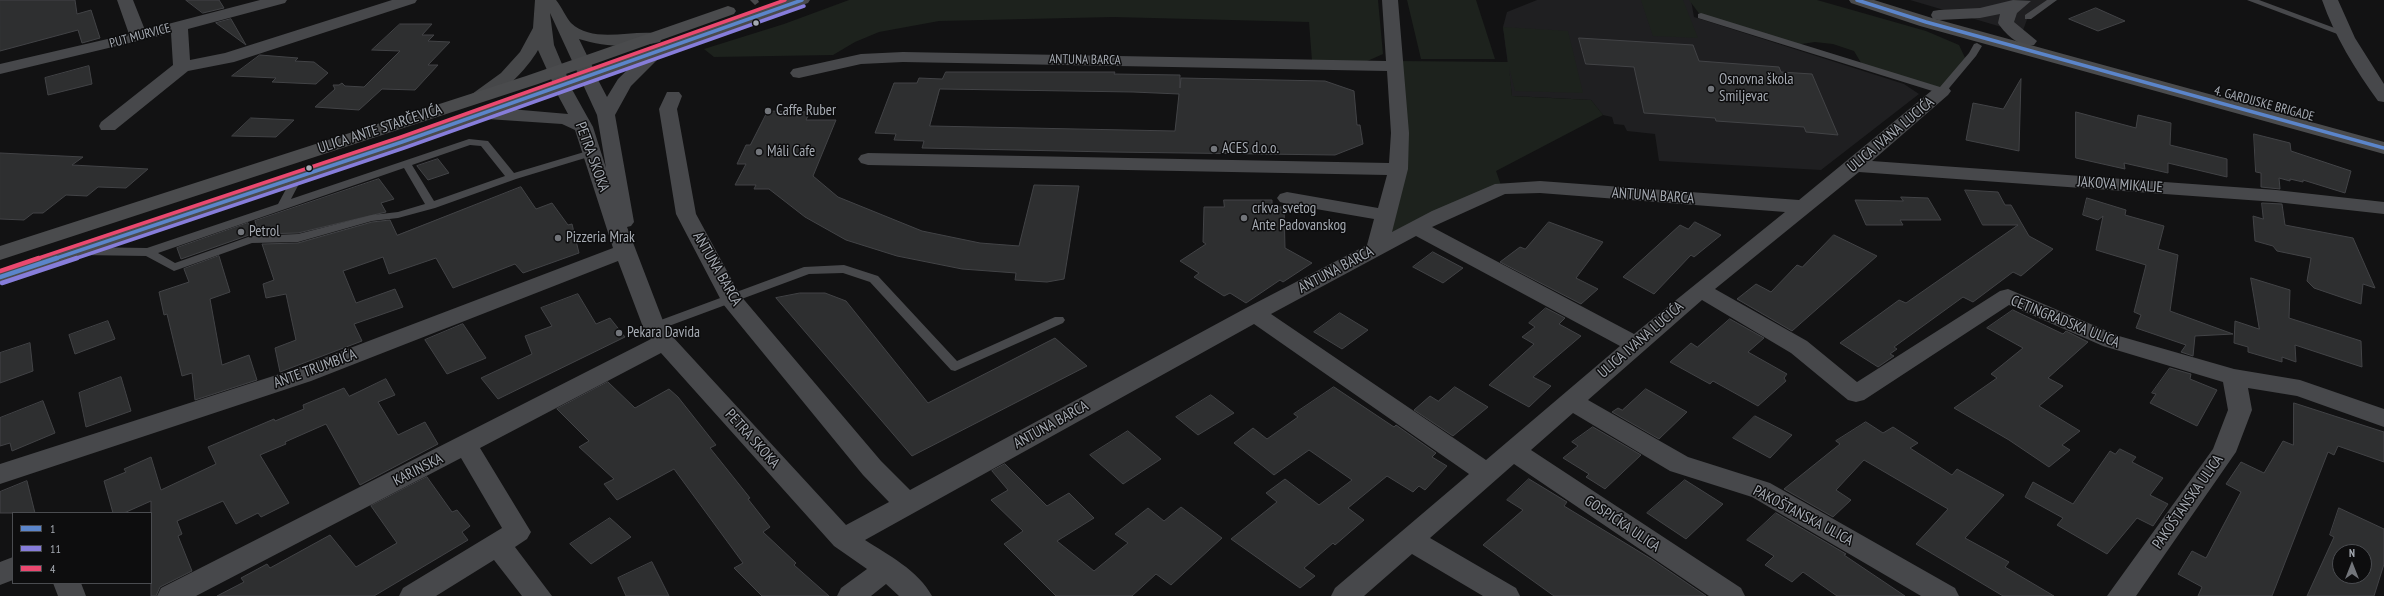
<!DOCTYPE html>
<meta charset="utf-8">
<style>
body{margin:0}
#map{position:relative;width:2384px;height:596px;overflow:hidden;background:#121213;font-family:"PT Sans Narrow",sans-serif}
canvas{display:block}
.legend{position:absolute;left:12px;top:512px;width:140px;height:72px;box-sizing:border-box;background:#0d0d0e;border:1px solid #4a4c50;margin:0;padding:5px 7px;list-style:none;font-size:12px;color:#a5aab2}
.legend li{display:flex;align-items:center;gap:8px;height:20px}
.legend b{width:20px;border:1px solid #4a4c50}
.north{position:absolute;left:2332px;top:544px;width:40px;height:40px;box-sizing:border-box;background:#0d0d0e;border:1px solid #4a4c50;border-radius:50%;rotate:0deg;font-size:11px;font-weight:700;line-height:16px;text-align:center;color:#a5aab2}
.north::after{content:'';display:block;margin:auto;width:14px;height:18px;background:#72757a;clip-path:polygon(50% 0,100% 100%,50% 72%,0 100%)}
</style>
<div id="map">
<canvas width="2384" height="596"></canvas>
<ul class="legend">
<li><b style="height:5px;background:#5b85ca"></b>1</li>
<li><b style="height:5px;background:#867dda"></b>11</li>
<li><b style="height:5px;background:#ea486f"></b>4</li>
</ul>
<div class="north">N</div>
</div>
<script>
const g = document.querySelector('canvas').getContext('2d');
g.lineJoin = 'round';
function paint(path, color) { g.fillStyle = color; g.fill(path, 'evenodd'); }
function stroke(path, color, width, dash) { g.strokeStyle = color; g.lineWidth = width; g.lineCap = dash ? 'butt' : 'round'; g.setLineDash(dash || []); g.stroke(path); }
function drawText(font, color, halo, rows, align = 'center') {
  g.font = font + ' "PT Sans Narrow",sans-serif'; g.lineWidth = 3; g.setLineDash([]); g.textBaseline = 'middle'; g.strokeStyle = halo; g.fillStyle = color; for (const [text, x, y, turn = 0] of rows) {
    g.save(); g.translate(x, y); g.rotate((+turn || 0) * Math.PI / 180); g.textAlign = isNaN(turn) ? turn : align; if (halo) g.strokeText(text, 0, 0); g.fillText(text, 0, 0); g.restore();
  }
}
paint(new Path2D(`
 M1537,0H1691L1694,17L1904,84L1919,94L1821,170L1659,161L1655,134L1627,131L1624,125L1614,124L1612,117L1603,115L1591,100L1512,96L1503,27L1507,12Z
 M1910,0H2057L2028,17L2022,33Z`), '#1f1f21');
paint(new Path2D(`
 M849,0H1378L1383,54L1365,62L1312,61L1309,22L1113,17L939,21L879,32L855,42L833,55L714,57L704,49L784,24Z
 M1407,0H1476L1495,59H1421Z
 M1641,0H1683L1698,38L1653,36Z
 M1689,0H1817L1926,31L1959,45L1967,62L1942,91L1863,66L1854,51L1833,44L1815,42L1795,45L1701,16Z
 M1503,27L1568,31L1583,93L1515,91L1509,67L1512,96L1591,100L1603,115L1496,171L1502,188L1377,248L1398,169L1396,61L1508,62Z`), '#1d221d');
const building = new Path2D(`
 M0,0H75L77,14L91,10L100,38L82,43L78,30L0,51Z
 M186,0H219L224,8L203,13Z
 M2096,8L2125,21L2098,31L2069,19Z
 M231,19L246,45L216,23Z
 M400,24H432L422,35H434L428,41L450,42L428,65H438L415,90L382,89L359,110L315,107L335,89L333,85H339L342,83L345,86L364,87L400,51L372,50Z
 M1579,38L1693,45L1699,61L1779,67L1781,72L1812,74L1838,135L1806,132L1804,127L1716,121L1715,118L1644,113L1634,67L1586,64Z
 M260,55L298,58L295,61L314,62L328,73L316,84L272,82L276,78L232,76Z
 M89,66L92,84L48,95L45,78Z
 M946,72H1115L1114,74L1180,75V88L1181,78L1325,81L1354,91L1357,125H1360L1363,144L1335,155L1111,152L922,148L924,141L894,140L896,134L875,133L894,83H917L919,78L942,79ZM940,89L1133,92L1179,94L1175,131L930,126Z
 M2021,79L2019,151L1966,140L1973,103L2003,109Z
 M768,111L810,112L806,120H836L813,176L838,197L922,231L980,243L1019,246L1034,185L1079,186L1064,279L1047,282L1015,280L1016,273L962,269L897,256L846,240L805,217L769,189H754L756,185H735L746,164H737L746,145H750Z
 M2076,112L2136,128L2138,115L2171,123L2170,145L2227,159V177L2168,163V173L2124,163L2125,169L2076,158Z
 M251,118L294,120L276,137L232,136Z
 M2254,134L2290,143L2291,151L2351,171L2345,193L2303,180V182L2290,179V181L2279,178L2280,189L2261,187V173L2256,172Z
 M0,153L83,157L72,165L148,169L126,188L98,187L87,196L66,195L43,213H33L24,220L0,219Z
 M438,159L449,173L428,180L417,166Z
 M379,179L394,199L381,203L386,212L298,233L259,234L255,221Z
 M521,187L536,209L552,203L568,225L572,224L579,253L523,273L515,264L453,288L436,258L389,274L383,257L343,271L356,303L395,289L403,307L354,324L362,341L280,372L275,348L296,340L286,294L266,298L263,284L274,280L262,244L298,243L372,222L390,220L397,235Z
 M1965,190L1998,192L2005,205H2011L2029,236L2053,249L2021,276L2013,272L1973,302L1963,297L1894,347L1897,349L1890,354L1894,356L1878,367L1840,343L1899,300L1906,303L2018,225H1983Z
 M1901,197L1928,198L1941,220H1900L1903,225H1866L1855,200L1903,201Z
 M2087,198L2126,210L2125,215L2164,226L2158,249L2178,255L2170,311L2233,334L2195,336L2193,356L2181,352L2186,345L2136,328L2141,315L2134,312L2146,265L2096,250L2103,216L2098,220L2083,215Z
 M1224,200H1272V207H1284L1285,248L1312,263L1283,282L1280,280L1246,303L1230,293L1224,296L1194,277L1199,273L1180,261L1206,244L1203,242L1204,207H1224Z
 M2262,203L2282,204L2285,225L2353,238L2375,288L2363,284L2361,304L2314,288L2307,281L2311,258L2277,251L2273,246L2255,241L2253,216L2263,219Z
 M1549,222L1603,242L1576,278L1598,289L1581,304L1500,262L1520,247L1525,249Z
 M1695,222L1721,235L1694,257L1691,255L1654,294L1623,277L1680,225L1688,229Z
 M248,223L252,234L181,259L177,248Z
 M1834,235L1877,256L1792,331L1737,299L1756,284L1771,292L1797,265L1802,267Z
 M1433,252L1463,268L1443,283L1413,267Z
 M219,256L230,292L210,299L222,365L249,355L257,380L195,400L192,373L182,376L167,314L164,315L159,292L189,282L184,269Z
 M2251,278L2290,290L2289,318L2361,341L2362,367L2295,345L2296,362L2282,357V362L2248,352V347L2234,343L2235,321L2259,329Z
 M800,293H825L846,301L928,403L1055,338L1087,366L912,456L776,298Z
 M578,294L596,324L610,318L625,337L498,399L481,378L532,354L525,336L552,326L541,308Z
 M1546,308L1565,318L1559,324L1581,336L1533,377L1551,386L1529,407L1489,385L1534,344L1522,337L1535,327L1529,323Z
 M2013,310L2063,334L2066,331L2088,342L2048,378L2063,386L2039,406L2080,431L2062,445L2070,450L2049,467L2009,440L1954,408L1997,378L1991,374L2023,348L1987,328Z
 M1340,313L1368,330L1342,349L1314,332Z
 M1730,319L1764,338L1748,352L1787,374L1784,378L1786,381L1758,406L1713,381L1710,384L1670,362L1691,343L1697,347Z
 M108,321L115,339L75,354L69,335Z
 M463,324L486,358L447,374L425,340Z
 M30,343L33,371L0,383V353Z
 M2170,368L2191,374L2190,379L2217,390L2197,426L2150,403L2156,394L2152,393Z
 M121,377L131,411L86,427L79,393Z
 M386,379L395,395L378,402L398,435L425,422L438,444L360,485L326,424L285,442L286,444L260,455L289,503L261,517L258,513L236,524L223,501L177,521L182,534L178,536L192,571L160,587L156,596H151V501L124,513H113L104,481L126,472L124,469L151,457L161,490L216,464L208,447L274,419L275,421L304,409L303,405L344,388L349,396Z
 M608,382L635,408L669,389L678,397L716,445L710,448L750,498L748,499L770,527L763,532L796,563L794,565L829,596H762L734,568L743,563L674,469L617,500L604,484L614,479L579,447L589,441L557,409Z
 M1334,387L1394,427L1396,425L1436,453L1432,457L1447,466L1425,490L1419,486L1413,492L1387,476L1348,508L1364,520L1335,545L1333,543L1304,568L1315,576L1300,588L1231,539L1277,502L1266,493L1285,479L1319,505L1352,480L1309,450L1274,475L1234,443L1253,428L1267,439L1298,417L1294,414Z
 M1455,387L1488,407L1453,436L1414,410L1430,396L1438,401Z
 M1646,389L1687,412L1659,439L1612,412L1618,408L1622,410Z
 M1211,395L1234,413L1198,435L1176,417Z
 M43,401L55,433L12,451L10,443L0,446V418Z
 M2294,403L2384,432V462L2338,446L2334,455L2328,452L2272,596H2198L2202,587L2178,574L2192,551L2206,558L2241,492L2226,484L2241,462L2264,473L2283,441L2293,445Z
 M1755,416L1792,435L1770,458L1733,438Z
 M1866,422L1883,433L1893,427L1918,443L1910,448L1952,475L1957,469L2004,495L1965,538L2009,562L2005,567L2054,596H2003L1916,544L1948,509L1864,460L1836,490L1851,500L1833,517L1784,489L1840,444L1836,441Z
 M1593,427L1641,455L1605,489L1586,477L1589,474L1563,458L1578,446L1572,442Z
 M1128,431L1161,459L1123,484L1090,455Z
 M2120,449L2136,457L2132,462L2163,478L2150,495L2168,504L2153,526L2137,518L2107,554L2057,525L2063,518L2025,497L2033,482L2073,504L2110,451L2115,454Z
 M1005,464L1047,506L1069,493L1094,518L1057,541L1094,571L1128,543L1115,534L1148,508L1164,521L1181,507L1222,538L1171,585L1156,574L1132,596H1056L1004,544L1023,531L991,500L1008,490L992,471Z
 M427,477L452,512L457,510L470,526L462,532L468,540L374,596H217L244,582L241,578L267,564L270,568L330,535L356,567L397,543L371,506Z
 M1529,479L1567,502L1564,506L1653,560L1706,596H1554L1483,545L1523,510L1507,500Z
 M1685,480L1723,504L1686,539L1647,513Z
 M27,481L35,513H0V492Z
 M2339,508L2384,529V564L2374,596H2307L2334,537L2330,535ZM2340,552H2364V576H2340Z
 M1776,513L1846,554L1844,555L1905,596H1837L1803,572L1792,582L1765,565L1774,556L1747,540Z
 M610,518L631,537L591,564L570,544Z
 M652,562L669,596H626L618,578Z`);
paint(building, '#2e2f30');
stroke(building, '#424346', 1);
paint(new Path2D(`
 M750,0H758L759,2L755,5Z
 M2047,0H2057L2031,19H2025V15Z
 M2247,0H2259L2348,33L2343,36L2340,35Z
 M1701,13L1940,87L1969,53L1974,44L1977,43L1982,46L1976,56L1945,93L1942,94L1698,18V14Z
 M469,139L488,141L514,173L591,150L596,153L595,155L516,179L435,208L398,218L372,221L298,242L252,243L174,271L146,256L81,255L75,251L81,247L147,248L278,204L292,178H300L301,180L291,199ZM470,145L481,146L505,176L434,201L412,165ZM404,168L425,204L398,212L372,215L298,234L251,236L175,263L158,253Z
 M844,265L878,276L957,361L1055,317H1063L1065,320L1063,323L955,371L951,370L870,282L843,273L809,274L658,330L654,331L648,327L650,324L804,267Z`), '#47484b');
paint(new Path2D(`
 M117,0H133L145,30L260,0H287L285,3L188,29L190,60L225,53L392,0H417L415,3L234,62L188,71L115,130H101L99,126L101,122L173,65L171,33L0,74V64L129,34Z
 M1382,0H1398L1409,133L1408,169L1392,232L1432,211L1495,184L1540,181L1799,200L1936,87H1948L1951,91L1948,95L1872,161L2276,190L2384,202V214L2276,202L1859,172L1715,289L1807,341L1857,382L2000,291L2008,289L2119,336L2234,369L2300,380L2384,409V427L2297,396L2248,388L2252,410L2236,452L2136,596H2107L2213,449L2228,410L2223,382L2103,346L2009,305L1864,400L1856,402L1848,400L1791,353L1702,300L1588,400L1688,457L1770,483L1955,588L1959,596H1921L1752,497L1670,471L1573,413L1531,450L1741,588L1745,596H1709L1514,464L1430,538L1516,588L1520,596H1483L1412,554L1364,596H1331L1335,588L1469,474L1254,324L865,540C887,554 919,571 932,596H899L886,584L871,596H837L841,588L867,569L834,546L661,353L480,448L531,532L527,539L515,547L552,596H522L494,560L436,596H399L403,588L502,528L461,458L196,596H157L161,588L651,339L643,327L618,261L311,381L0,484V464L295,369L613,248L575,130L562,124L487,119L480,117L478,113L480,109L487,107L568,114L554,88L557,84H569L593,127L606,168L597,115L580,78L583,74H595L607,97L618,79L647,51H659L662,55L631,86L615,115L634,222L631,226L627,227L665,326L672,336L846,525L889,502L863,475L723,304L676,214L659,109L667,92H679L682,96L677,109L696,214L740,295L881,461L910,490L1246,308L1367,245L1374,219L1287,204L1280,202L1277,198L1280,194L1287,192L1378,208L1387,175L868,165L861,163L858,159L861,155L868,153L1389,163L1391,133L1387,71L903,62L861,64L799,78L793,77L790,73L793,69L861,54L903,52L1386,61ZM1540,193L1785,212L1634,334L1432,227L1505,194ZM1416,236L1620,346L1486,460L1271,314Z
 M2013,0L2031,1L2017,13L2014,22L2037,41L2034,45C2020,48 2005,34 1998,23L2000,14L1980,18L1939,20L1933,19L1931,15L1933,11L1939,10L1980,8Z
 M2322,0H2338L2355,38L2384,84V102L2378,101C2355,69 2335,37 2322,0Z
 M13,557V580L0,585V562Z
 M53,583H81L86,596H58Z`), '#47484b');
paint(new Path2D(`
 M535,0H556C561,6 567,19 571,23C594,45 635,28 660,34L662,38L660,42C634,48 604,47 579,39L598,78L595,82H583L580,78L550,13L554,45L572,88L569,92H557L538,50C528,68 493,107 472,102L469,98L472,94L501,73L520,52L533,28Z`), '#464749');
paint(new Path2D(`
 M787,0H810L808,3L409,146L0,284V270L396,138Z
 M1849,0H1874L1932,18L2384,142V154L1920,26L1851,3Z
 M728,6L734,8L736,11L734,14L538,84L0,260V246L526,76Z`), '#4a4b4d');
stroke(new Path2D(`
 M1857,0L1926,22L2384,148
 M54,259L402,142L802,0`), '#5b85ca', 3.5);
stroke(new Path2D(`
 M0,277L57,258`), '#5b85ca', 4.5);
stroke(new Path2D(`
 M74,259L404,148L804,6`), '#867dda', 3.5);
stroke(new Path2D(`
 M2,283L77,258`), '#867dda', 4.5);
stroke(new Path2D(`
 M36,259L401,137L785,0`), '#ea486f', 3.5);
stroke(new Path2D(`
 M0,271L39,258`), '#ea486f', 4.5);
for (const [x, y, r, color] of [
 [756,23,3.5,"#a5aab2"],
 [1711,89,4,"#72757a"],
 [768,111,4,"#72757a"],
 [1214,149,4,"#72757a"],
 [759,152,4,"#72757a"],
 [309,168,3.5,"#a5aab2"],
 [1244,218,4,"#72757a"],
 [241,232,4,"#72757a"],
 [558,238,4,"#72757a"],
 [619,333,4,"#72757a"]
]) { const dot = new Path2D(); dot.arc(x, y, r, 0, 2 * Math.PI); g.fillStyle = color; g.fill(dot); stroke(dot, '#0d0d0e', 1.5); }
drawText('13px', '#a5aab2', '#0d0d0e', [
 ["PUT MURVICE",140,36,-15],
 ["ANTUNA BARCA",1085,60,1],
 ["4. GARDIJSKE BRIGADE",2264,104,15]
]);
drawText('15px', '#a5aab2', '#0d0d0e', [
 ["Osnovna škola",1719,80],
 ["Smiljevac",1719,97],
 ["Caffe Ruber",776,111],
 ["ACES d.o.o.",1222,149],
 ["Máli Cafe",767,152],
 ["crkva svetog",1252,209],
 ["Ante Padovanskog",1252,226],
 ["Petrol",249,232],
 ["Pizzeria Mrak",566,238],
 ["Pekara Davida",627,333]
], 'left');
drawText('15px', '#a5aab2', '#0d0d0e', [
 ["ULICA ANTE STARČEVIĆA",380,129,-18],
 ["ULICA IVANA LUCIĆA",1891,135,-40],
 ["PETRA SKOKA",592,157,70],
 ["JAKOVA MIKALJE",2120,185,4],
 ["ANTUNA BARCA",1653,196,4],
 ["ANTUNA BARCA",717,269,60],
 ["ANTUNA BARCA",1336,270,-28],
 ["CETINGRADSKA ULICA",2065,322,22],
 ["ULICA IVANA LUCIĆA",1641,340,-41],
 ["ANTE TRUMBIĆA",315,369,-20],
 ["ANTUNA BARCA",1051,425,-29],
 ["PETRA SKOKA",752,439,48],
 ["KARINSKA",418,470,-27],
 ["PAKOŠTANSKA ULICA",2188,502,-55],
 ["PAKOŠTANSKA ULICA",1803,516,28],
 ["GOSPIĆKA ULICA",1622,524,34]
]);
</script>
